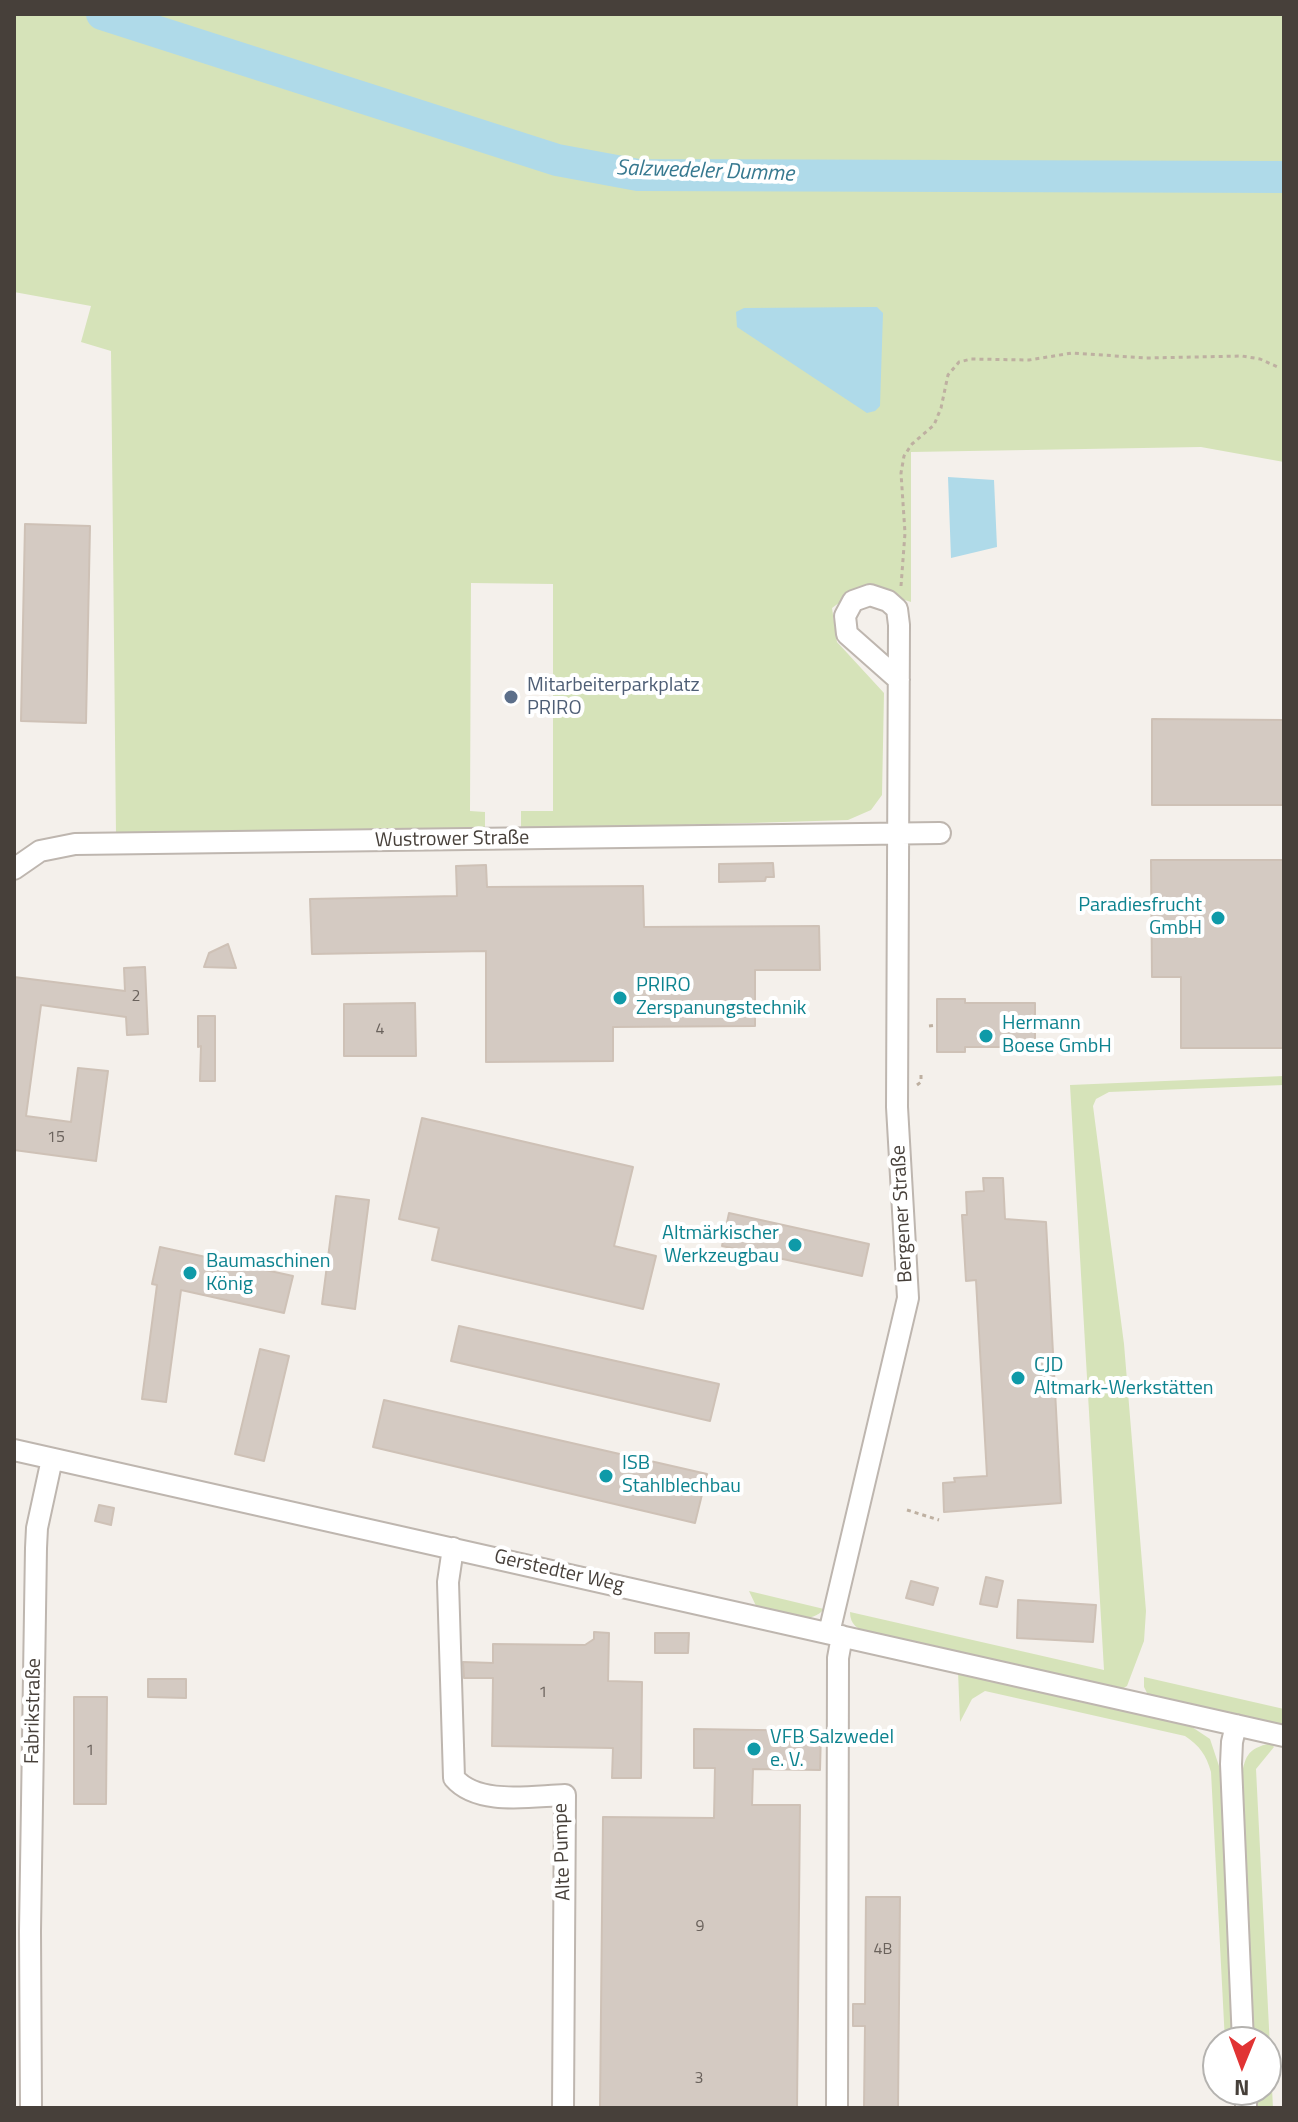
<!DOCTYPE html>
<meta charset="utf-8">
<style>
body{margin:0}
#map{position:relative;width:1298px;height:2122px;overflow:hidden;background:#f4f0eb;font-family:"Titillium Web",sans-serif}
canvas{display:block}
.frame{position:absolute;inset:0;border:16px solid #47403a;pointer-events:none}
.north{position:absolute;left:1202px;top:2026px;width:80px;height:80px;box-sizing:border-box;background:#fff;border:2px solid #b5b3b0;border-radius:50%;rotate:181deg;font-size:22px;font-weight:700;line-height:32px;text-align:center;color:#47403a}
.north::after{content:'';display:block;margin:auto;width:28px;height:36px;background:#e13434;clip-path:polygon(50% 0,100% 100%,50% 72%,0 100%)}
</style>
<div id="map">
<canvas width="1298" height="2122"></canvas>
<div class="frame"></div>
<div class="north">N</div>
</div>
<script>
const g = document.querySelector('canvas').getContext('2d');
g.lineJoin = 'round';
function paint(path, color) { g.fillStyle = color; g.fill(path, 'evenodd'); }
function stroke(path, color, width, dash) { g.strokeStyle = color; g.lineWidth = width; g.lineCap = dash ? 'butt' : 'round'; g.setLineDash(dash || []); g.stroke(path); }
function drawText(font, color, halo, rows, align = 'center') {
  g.font = font + ' "Titillium Web",sans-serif'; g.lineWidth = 8; g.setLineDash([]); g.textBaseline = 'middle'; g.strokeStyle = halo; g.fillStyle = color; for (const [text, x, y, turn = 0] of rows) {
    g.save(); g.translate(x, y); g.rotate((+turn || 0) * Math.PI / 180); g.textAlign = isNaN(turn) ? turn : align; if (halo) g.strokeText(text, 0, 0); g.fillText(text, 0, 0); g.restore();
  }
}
paint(new Path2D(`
 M14,14H1284V462L1201,447L911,452V602L862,586L832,608L837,642L884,693L882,795L871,810L848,820L521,830V811H553V584L471,583L470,811L485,812V830L116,835L111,351L81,342L91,306L14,292Z
 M1284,1076V1085L1109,1092L1096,1099L1093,1106L1124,1344L1146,1611L1144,1641L1127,1686L1120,1690L868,1633C858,1629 850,1625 850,1612L1104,1670L1070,1085Z
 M749,1591L824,1609C808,1628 778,1613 757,1608Z
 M958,1671L1186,1723L1210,1739L1222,1775L1234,2042H1225L1211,1772C1206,1755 1200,1746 1185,1736L985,1691L972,1699L960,1722Z
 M1144,1677L1284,1709V1727L1148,1695L1144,1687Z
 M1271,1743L1274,1747L1256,1769L1273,2108H1255L1254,2090H1266V2042H1252L1241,1780C1245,1757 1246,1749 1271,1743Z`), '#d6e3b9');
paint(new Path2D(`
 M877,307L883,313L880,406L875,411L867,413L737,327L736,312L744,308Z
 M948,477L994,480L997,547L951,558Z`), '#afdae9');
stroke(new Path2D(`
 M102,14L557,160L638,175L1284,177`), '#afdae9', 32);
const building = new Path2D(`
 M25,524L90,526L86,723L21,721Z
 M1152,719L1284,720V805H1152Z
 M1151,860H1284V1048H1181V977H1152Z
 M773,863L774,877H766L765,881L719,882V864Z
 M486,865L487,887L643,886L644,927L819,926L820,970H755V1026L613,1027V1061L486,1062V951L312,954L310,899L457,896L456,866Z
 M228,944L236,968L204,967L209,953Z
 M145,967L148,1034L127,1035L126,1017L41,1005L26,1116L71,1122L78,1068L108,1071L96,1161L14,1150V977L125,991L124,968Z
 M937,999H965V1003H1035V1047H965V1052H937Z
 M415,1003L416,1056H344V1004Z
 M198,1016H215V1081H200L201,1046L198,1047Z
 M422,1118L633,1167L614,1246L656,1256L643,1309L432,1260L439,1228L399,1219Z
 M983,1178H1003L1005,1219L1046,1222L1061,1503L944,1512L943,1483L955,1482L954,1478L987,1476L976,1280L966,1281L962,1215H967L966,1192L984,1191Z
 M336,1196L369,1200L355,1309L322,1304Z
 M729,1213L869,1244L862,1276L722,1246Z
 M160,1247L293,1276L284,1313L181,1290L166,1402L142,1399L157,1285L152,1284Z
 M459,1326L719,1384L710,1421L451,1361Z
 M260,1349L289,1356L264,1461L235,1454Z
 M384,1400L707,1474L695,1523L373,1447Z
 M99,1505L114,1508L111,1525L95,1521Z
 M986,1577L1003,1581L997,1607L980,1604Z
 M911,1581L938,1588L933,1605L906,1598Z
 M1018,1600L1096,1605L1093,1642L1017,1638Z
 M594,1632L609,1633L608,1681L642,1682L641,1778H612L613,1748L492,1746L493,1678H464L463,1662L493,1663V1644L585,1645L594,1639Z
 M655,1633H689L688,1653H655Z
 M148,1679H186V1698L148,1697Z
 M74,1697H107L106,1804H74Z
 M694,1729L821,1731L820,1770L753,1769L752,1805H800L797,2108H600L603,1817L714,1818L715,1768H694Z
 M866,1897H900L898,2108H864L865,2026H853V2004H865Z`);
paint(building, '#d4cac2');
stroke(building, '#cec1b6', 2);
const minor = new Path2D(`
 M14,869L40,851L75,844L940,833
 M14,1450L1284,1736
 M453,1548L448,1582L454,1778C478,1806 531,1796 565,1795L563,2108
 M829,1633L908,1298L897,1107L899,625L897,609L888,601L870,595L853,601L845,616L847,634L899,680
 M1236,1725L1232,1742L1231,1764L1243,2042
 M1246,2090V2108
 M31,2108L30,1931L36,1548L37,1528L52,1459
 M837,2108L838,1658L842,1636`);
stroke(minor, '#beb6af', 24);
stroke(new Path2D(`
 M901,586L905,533L901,473L904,456L912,444L934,425L941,408L948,375L959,362L971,359L1029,360L1072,353L1146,358L1242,356L1260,359L1280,368
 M929,1026L937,1025
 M917,1085L921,1082V1071
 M907,1510L939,1520`), '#beb0a1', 3, [4, 4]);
stroke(minor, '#fff', 20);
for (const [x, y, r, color] of [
 [511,697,8,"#5c6f8a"],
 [1218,918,8,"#0f9aa8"],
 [620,998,8,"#0f9aa8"],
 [986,1036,8,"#0f9aa8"],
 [795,1245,8,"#0f9aa8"],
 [190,1273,8,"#0f9aa8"],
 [1018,1378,8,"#0f9aa8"],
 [606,1476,8,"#0f9aa8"],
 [754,1749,8,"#0f9aa8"]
]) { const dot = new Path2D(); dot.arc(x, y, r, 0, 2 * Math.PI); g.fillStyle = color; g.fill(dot); stroke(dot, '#fff', 3); }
drawText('16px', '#6a625c', null, [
 ["2",136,997],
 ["4",380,1030],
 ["15",56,1138],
 ["1",543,1693],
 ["1",90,1751],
 ["9",700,1927],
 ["4B",883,1950],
 ["3",699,2079]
]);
drawText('20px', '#4e5e75', '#fff', [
 ["Mitarbeiterparkplatz",527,686],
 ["PRIRO",527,709]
], 'left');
drawText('20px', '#47403a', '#fff', [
 ["Wustrower Straße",452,840,-1],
 ["Bergener Straße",903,1214,-93],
 ["Gerstedter Weg",559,1572,13],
 ["Fabrikstraße",34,1711,-89],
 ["Alte Pumpe",563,1852,-92]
]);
drawText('20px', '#0d838f', '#fff', [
 ["Paradiesfrucht",1202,906,"right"],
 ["GmbH",1202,929,"right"],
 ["PRIRO",636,986],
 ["Zerspanungstechnik",636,1009],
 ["Hermann",1002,1024],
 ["Boese GmbH",1002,1047],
 ["Altmärkischer",779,1234,"right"],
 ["Werkzeugbau",779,1257,"right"],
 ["Baumaschinen",206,1262],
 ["König",206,1285],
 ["CJD",1034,1366],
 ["Altmark-Werkstätten",1034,1389],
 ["ISB",622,1464],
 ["Stahlblechbau",622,1487],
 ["VFB Salzwedel",770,1738],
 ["e. V.",770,1761]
], 'left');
drawText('italic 22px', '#377990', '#fff', [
 ["Salzwedeler Dumme",705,172,2]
]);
</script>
